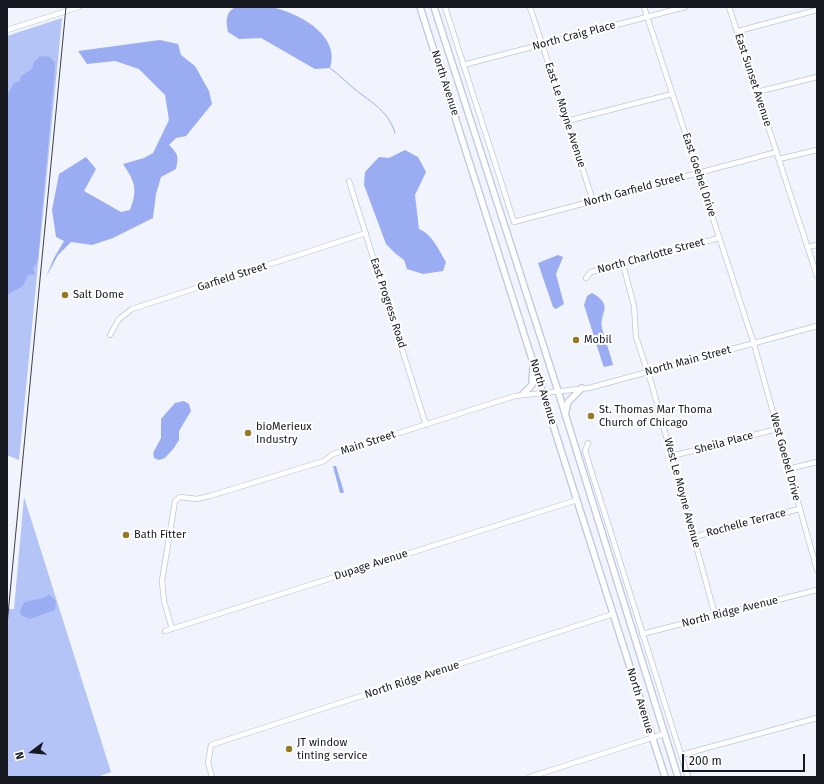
<!DOCTYPE html>
<style>
body{margin:0}
#map{position:relative;width:824px;height:784px;overflow:hidden;background:#f1f4fd;font-family:"Fira Sans",sans-serif}
canvas{display:block}
.frame{position:absolute;inset:0;border:8px solid #171921;pointer-events:none}
.north{position:absolute;left:12px;top:732px;width:40px;height:40px;-webkit-text-stroke:3px #fff;paint-order:stroke;rotate:254deg;font-size:11px;font-weight:700;line-height:16px;text-align:center;color:#171921}
.north::after{content:'';display:block;margin:auto;width:14px;height:18px;background:#171921;clip-path:polygon(50% 0,100% 100%,50% 72%,0 100%)}
.scale{position:absolute;left:682px;top:754px;width:123px;height:18px;box-sizing:border-box;border:2px solid #171921;border-top:0;padding-left:5px;font-size:12px;line-height:14px;white-space:nowrap;color:#171921;-webkit-text-stroke:3px #fff;paint-order:stroke}
</style>
<div id="map">
<canvas width="824" height="784"></canvas>
<div class="frame"></div>
<div class="north">N</div>
<div class="scale">200 m</div>
</div>
<script>
const g = document.querySelector('canvas').getContext('2d');
g.lineJoin = 'round';
function paint(path, color) { g.fillStyle = color; g.fill(path, 'evenodd'); }
function stroke(path, color, width, dash) { g.strokeStyle = color; g.lineWidth = width; g.lineCap = dash ? 'butt' : 'round'; g.setLineDash(dash || []); g.stroke(path); }
function drawText(font, color, halo, rows, align = 'center') {
  g.font = font + ' "Fira Sans",sans-serif'; g.lineWidth = 4; g.setLineDash([]); g.textBaseline = 'middle'; g.strokeStyle = halo; g.fillStyle = color; for (const [text, x, y, turn = 0] of rows) {
    g.save(); g.translate(x, y); g.rotate((+turn || 0) * Math.PI / 180); g.textAlign = isNaN(turn) ? turn : align; if (halo) g.strokeText(text, 0, 0); g.fillText(text, 0, 0); g.restore();
  }
}
paint(new Path2D(`
 M62,18L19,460L7,455V36Z
 M24,497L111,772L97,777H7V609H14Z`), '#b4c4f7');
paint(new Path2D(`
 M235,7C247,7 264,4 275,8C300,14 341,36 330,68L315,69L261,38L239,39L228,32C226,22 225,13 235,7Z
 M160,40L178,44L181,55L195,66L209,91L212,104L186,136L176,138L169,145C178,154 179,156 176,169L161,177L156,194L153,218L113,238L92,245L71,242L58,255L46,277L54,258L64,241L56,237L52,210L59,174L86,157L96,169L84,191L121,212L130,210C138,189 135,182 123,164L144,158L153,153L169,120L165,95L139,69L115,61L87,64L78,51Z
 M40,56L50,57L55,63V68L38,259L36,265L33,268L35,274L28,275L23,286L7,295V95L14,83L20,81L21,76L32,69L34,62Z
 M405,150L418,157L426,172L415,195L419,229C433,235 438,249 446,262L443,271L423,274L407,269L404,260L396,254L386,244L364,185L365,172L379,157L389,158Z
 M558,255L563,257L556,274L564,304L556,309L553,307L538,263Z
 M592,293C615,306 599,312 602,328C605,340 610,353 613,365L604,367L603,365L584,305L587,296Z
 M184,401L189,404L191,411L179,431V440L174,448L165,458L159,460L154,458L153,453L161,438V419L175,403Z
 M333,466H336L344,492L343,493H340Z
 M49,594L56,601L55,610L30,619L21,615L20,610L24,603C31,599 43,600 49,594Z`), '#9aadf2');
stroke(new Path2D(`
 M330,68C337,73 344,80 351,86C368,101 388,109 395,133`), '#9aadf2', 1);
const minor = new Path2D(`
 M445,7L514,222L777,152
 M530,7L593,201
 M644,7L754,344L817,570
 M729,7L817,276
 M7,30L79,7
 M738,31L817,10
 M463,65L685,7
 M757,92L817,77
 M567,121L672,94
 M779,159L817,150
 M349,181L426,425
 M807,247L817,245
 M623,264L634,306L636,337L652,385L715,615
 M586,278L591,272L719,238
 M110,335L119,319L132,309L366,233
 M588,443L585,451L688,777
 M672,456L777,429
 M788,469L817,462
 M694,537L799,509
 M172,629L164,601L162,581L175,501L180,497L197,499L210,496L324,461L333,454L515,396L589,388L817,326
 M165,631L577,500
 M642,634L817,590
 M681,755L817,718
 M212,777L208,763L211,745L613,614
 M530,777L664,734`);
const major = new Path2D(`
 M420,7L665,777
 M434,7L558,391L678,777
 M523,394L532,385L533,366
 M565,415L568,402L582,388`);
stroke(minor, '#bfc7dd', 6);
stroke(major, '#bfc7dd', 8);
stroke(minor, '#fff', 4.5);
stroke(major, '#fff', 5.5);
stroke(new Path2D(`
 M7,625L66,7`), '#3d3f47', 1);
for (const [x, y, r, color] of [
 [65,295,4,"#967b23"],
 [576,340,4,"#967b23"],
 [591,416,4,"#967b23"],
 [248,433,4,"#967b23"],
 [126,535,4,"#967b23"],
 [289,749,4,"#967b23"]
]) { const dot = new Path2D(); dot.arc(x, y, r, 0, 2 * Math.PI); g.fillStyle = color; g.fill(dot); stroke(dot, '#fff', 1.5); }
drawText('11px', '#171921', '#fff', [
 ["North Craig Place",574,36,-15],
 ["East Sunset Avenue",753,80,72],
 ["North Avenue",445,83,72],
 ["East Le Moyne Avenue",565,115,72],
 ["East Goebel Drive",699,175,72],
 ["North Garfield Street",634,190,-15],
 ["North Charlotte Street",651,256,-15],
 ["Garfield Street",232,277,-18],
 ["East Progress Road",388,303,72],
 ["North Main Street",688,361,-15],
 ["North Avenue",543,392,73],
 ["Main Street",368,443,-18],
 ["Sheila Place",724,443,-15],
 ["West Goebel Drive",785,457,75],
 ["West Le Moyne Avenue",682,493,75],
 ["Rochelle Terrace",746,523,-15],
 ["Dupage Avenue",371,565,-18],
 ["North Ridge Avenue",730,612,-14],
 ["North Ridge Avenue",412,680,-18],
 ["North Avenue",640,701,73]
]);
drawText('11px', '#171921', '#fff', [
 ["Salt Dome",73,295],
 ["Mobil",584,340],
 ["St. Thomas Mar Thoma",599,410],
 ["Church of Chicago",599,423],
 ["bioMerieux",256,427],
 ["Industry",256,440],
 ["Bath Fitter",134,535],
 ["JT window",297,743],
 ["tinting service",297,756]
], 'left');
</script>
